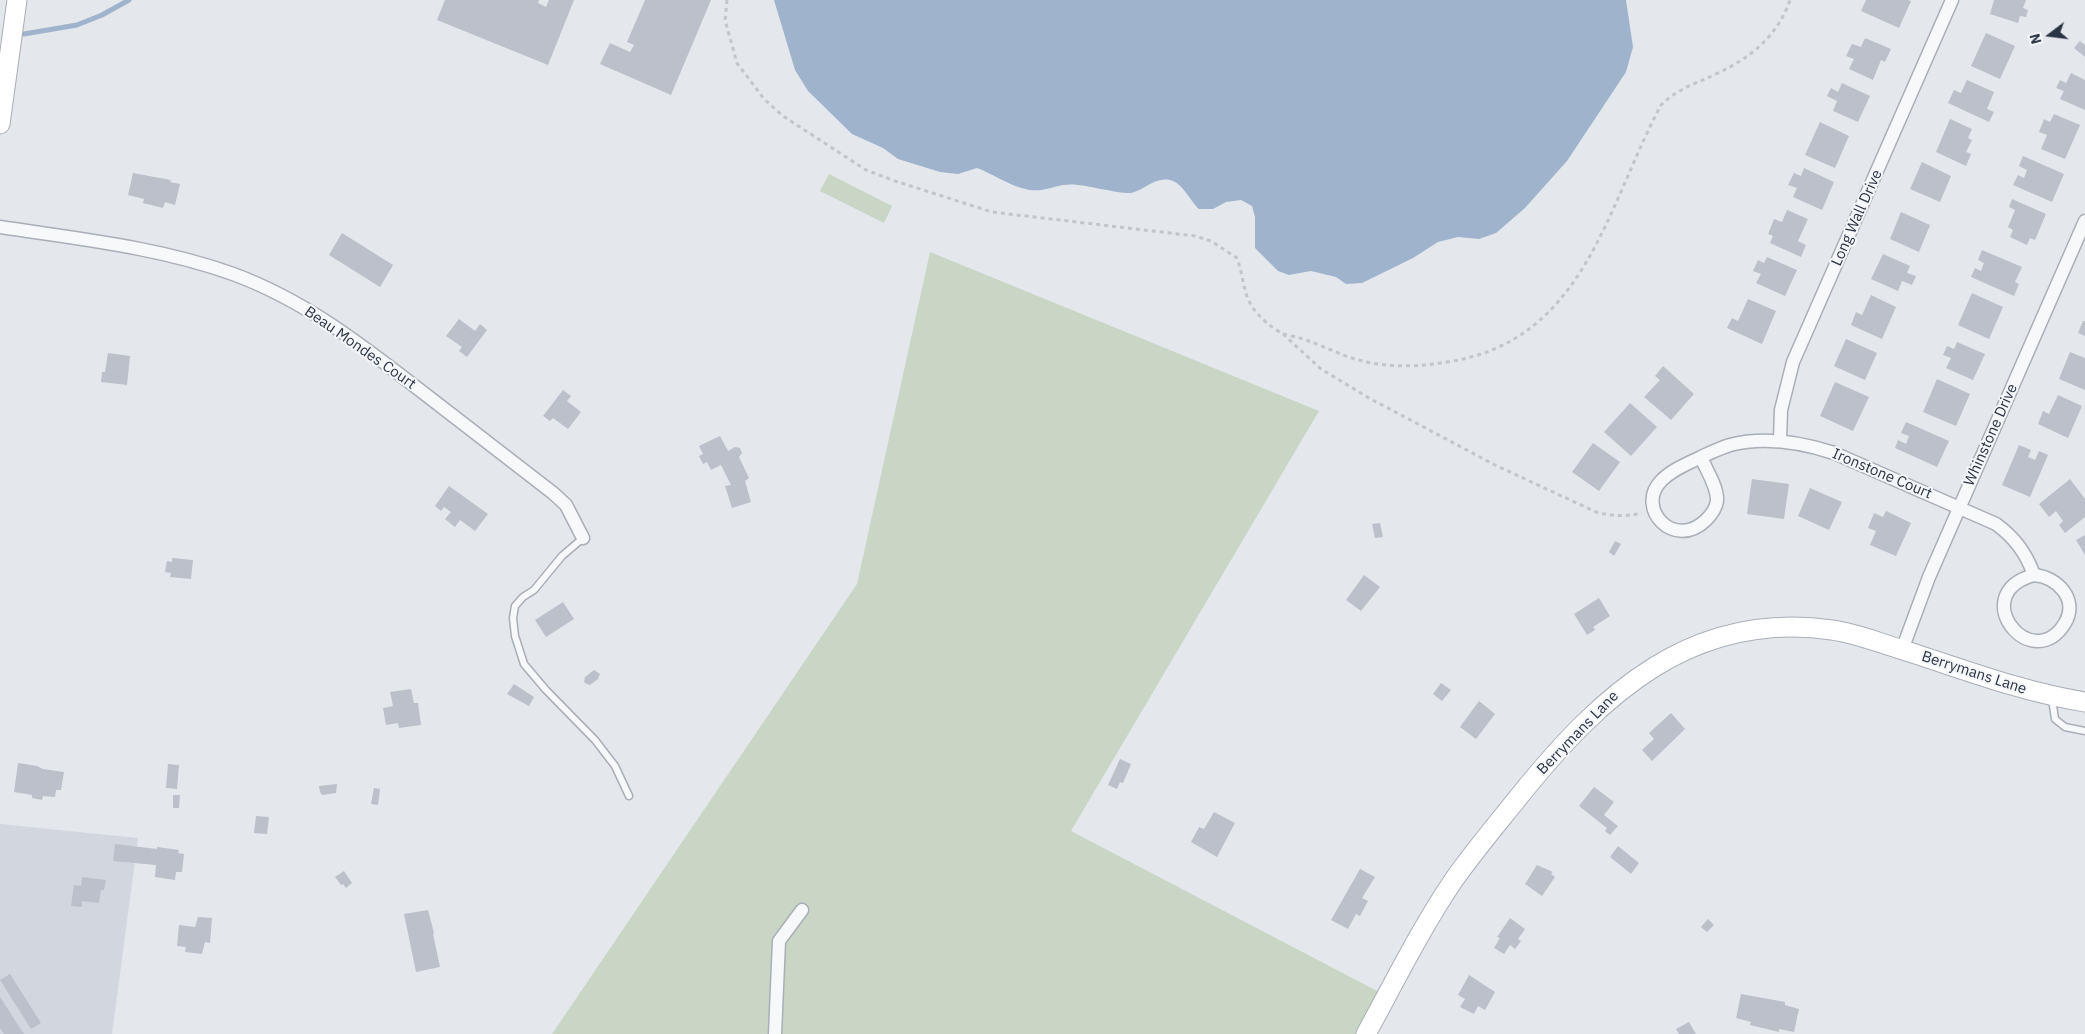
<!DOCTYPE html>
<style>
body{margin:0}
#map{position:relative;width:2085px;height:1034px;overflow:hidden;background:#e4e7ec;font-family:"IBM Plex Sans",sans-serif}
canvas{display:block}
.north{position:absolute;left:2025px;top:10px;width:50px;height:50px;-webkit-text-stroke:4px #f4f6f9;paint-order:stroke;rotate:255deg;font-size:14px;font-weight:700;line-height:20px;text-align:center;color:#2b3445}
.north::after{content:'';display:block;margin:auto;width:18px;height:22px;background:#2b3445;clip-path:polygon(50% 0,100% 100%,50% 72%,0 100%)}
</style>
<div id="map">
<canvas width="2085" height="1034"></canvas>
<div class="north">N</div>
</div>
<script>
const g = document.querySelector('canvas').getContext('2d');
g.lineJoin = 'round';
function paint(path, color) { g.fillStyle = color; g.fill(path, 'evenodd'); }
function stroke(path, color, width, dash) { g.strokeStyle = color; g.lineWidth = width; g.lineCap = dash ? 'butt' : 'round'; g.setLineDash(dash || []); g.stroke(path); }
function drawText(font, color, halo, rows, align = 'center') {
  g.font = font + ' "IBM Plex Sans",sans-serif'; g.lineWidth = 4; g.setLineDash([]); g.textBaseline = 'middle'; g.strokeStyle = halo; g.fillStyle = color; for (const [text, x, y, turn = 0] of rows) {
    g.save(); g.translate(x, y); g.rotate((+turn || 0) * Math.PI / 180); g.textAlign = isNaN(turn) ? turn : align; if (halo) g.strokeText(text, 0, 0); g.fillText(text, 0, 0); g.restore();
  }
}
paint(new Path2D(`
 M0,824L138,838L112,1034H0Z`), '#d2d6de');
paint(new Path2D(`
 M829,174L892,206L884,223L820,191Z
 M930,252L1319,411L1071,831L1379,992L1357,1034H552L857,584Z`), '#c9d6c5');
paint(new Path2D(`
 M774,0H1626L1633,47L1626,72L1567,161L1525,208L1496,233L1479,239L1458,237L1438,242L1413,258L1362,283L1346,284L1336,277L1311,271L1289,275L1278,271L1255,248V217L1252,206L1241,200L1226,202L1213,209H1199C1190,201 1183,183 1170,180C1154,177 1145,190 1131,193C1121,194 1090,186 1078,185C1062,183 1055,188 1041,190C1019,193 996,175 977,168L958,174L940,172L898,159L883,148L852,134L808,91L795,70Z`), '#9fb4cc');
stroke(new Path2D(`
 M24,34L77,25L102,15L129,0`), '#9fb4cc', 5);
paint(new Path2D(`
 M445,0H539L538,3L546,7L549,0H574L548,65L437,20Z
 M645,0H711L671,95L600,64L610,43L630,52L634,45L627,42Z
 M1866,0H1908L1911,1L1899,28L1861,11Z
 M1994,0H2026L2023,8L2028,10L2026,17L2020,16L2018,23L1990,14Z
 M1986,33L2015,46L2000,79L1971,66Z
 M1865,38L1891,49L1885,62L1881,60L1873,80L1849,69L1854,59L1846,56L1852,44L1861,47Z
 M2080,41L2085,45V57L2074,48Z
 M2071,73L2085,80V110L2060,99L2064,91L2056,88L2060,80L2066,83Z
 M1967,80L1994,92L1987,109L1994,112L1989,122L1948,103L1954,90L1961,93Z
 M1842,83L1870,96L1858,122L1833,111L1837,101L1827,96L1831,88L1838,92Z
 M2054,114L2080,125L2065,159L2041,149L2047,135L2039,132L2044,119L2050,122Z
 M1950,119L1972,129L1968,138L1972,140L1966,152L1971,154L1966,166L1936,152Z
 M1820,122L1849,136L1835,168L1805,155Z
 M2023,156L2064,174L2052,202L2013,185L2018,175L2024,178L2027,170L2019,166Z
 M1922,162L1951,176L1940,202L1910,189Z
 M1804,168L1834,182L1822,210L1793,197L1797,188L1788,185L1794,173L1801,176Z
 M133,173L171,180L170,182L180,184L175,205L165,202L163,208L143,203L144,199L128,195Z
 M2012,199L2046,214L2035,240L2030,238L2027,245L2010,237L2013,230L2008,227L2015,210L2009,207Z
 M1787,210L1808,219L1798,241L1806,245L1801,257L1770,243L1773,236L1768,234L1774,219L1782,222Z
 M1901,212L1930,225L1919,252L1890,239Z
 M342,233L393,265L380,287L329,255Z
 M1982,250L2022,267L2015,282L2019,284L2014,296L1971,277L1975,268L1981,271L1984,263L1978,260Z
 M1883,254L1910,266L1907,273L1916,276L1912,285L1902,281L1898,291L1871,279Z
 M1767,257L1797,270L1785,296L1756,283L1761,274L1753,271L1758,260L1764,263Z
 M1972,293L2003,307L1989,339L1958,325Z
 M1871,295L1896,307L1882,339L1851,325L1856,312L1862,315Z
 M1748,299L1776,311L1762,344L1727,328L1732,318L1738,321Z
 M459,319L475,331L480,324L487,330L467,357L459,351L462,347L446,336Z
 M2083,321H2085V336L2078,333Z
 M1846,339L1877,353L1865,380L1834,366Z
 M1957,342L1985,354L1973,380L1946,368L1951,358L1943,355L1947,346L1954,349Z
 M2070,352L2085,358V390L2059,379Z
 M108,353L130,356L127,385L101,382L102,372H105Z
 M1663,366L1694,394L1671,420L1644,397L1660,380L1655,376Z
 M1937,379L1970,394L1956,426L1923,412Z
 M1835,382L1869,397L1853,431L1820,416Z
 M563,390L571,396L567,401L581,412L568,429L553,418L550,421L543,416Z
 M2058,395L2082,406L2068,438L2038,424L2043,411L2049,414Z
 M1630,403L1657,427L1631,456L1604,432Z
 M1906,422L1949,441L1937,467L1895,448L1898,440L1906,444L1909,436L1901,433Z
 M720,436L728,451L735,447L740,448L742,453L739,457L749,478L745,481L751,502L732,508L725,486L731,485L721,465L711,470L707,462L703,464L699,456L703,454L699,446Z
 M1593,443L1620,462L1599,491L1572,472Z
 M2019,445L2031,450L2028,457L2035,460L2039,451L2048,455L2030,497L2002,485Z
 M1752,479L1789,484L1784,519L1747,514Z
 M2070,479L2085,499V517L2065,533L2059,525L2063,521L2056,511L2049,517L2039,504Z
 M449,486L488,514L475,531L460,520L455,527L445,519L451,512L444,507L441,511L435,506Z
 M1810,488L1842,502L1829,530L1798,516Z
 M1886,511L1911,523L1896,556L1870,545L1876,531L1868,528L1874,513L1883,517Z
 M1380,523L1383,537L1375,538L1372,524Z
 M2085,535V555L2076,540Z
 M1615,541L1621,544L1614,556L1609,552Z
 M172,558L193,560L191,579L170,577L171,573L165,572L167,561L172,562Z
 M1364,575L1380,587L1361,611L1346,600Z
 M1599,598L1610,616L1593,627L1595,630L1587,635L1574,614Z
 M563,602L574,619L546,637L535,620Z
 M594,670L600,674L598,679L590,685L587,684L584,682L585,677Z
 M1441,683L1451,690L1442,701L1433,694Z
 M514,684L534,697L529,706L507,694Z
 M411,689L414,703H418L421,725L399,728L398,723L386,725L383,708L393,706L390,692Z
 M1479,701L1495,714L1476,739L1460,727Z
 M1671,713L1685,729L1652,761L1642,750L1654,739L1649,733Z
 M1120,759L1131,764L1123,783L1120,782L1117,789L1108,785Z
 M18,763L37,766L43,769L64,772L61,790H56L55,797L43,796L42,800L32,798V795L14,792Z
 M168,764L179,765L177,789L166,788Z
 M337,784L336,793L322,795L320,792L319,786Z
 M1594,787L1614,802L1604,815L1618,826L1610,835L1605,831L1607,828L1579,806Z
 M374,788L380,789L378,805L371,804Z
 M173,795H180L179,808H173Z
 M1214,812L1235,823L1217,857L1191,842L1199,827L1204,829Z
 M256,816L269,817L267,834L254,833Z
 M115,844L157,849V847L179,850L178,853L184,854L182,872H176L175,880L155,877L156,865L113,861Z
 M1618,846L1639,863L1631,874L1610,857Z
 M1537,865L1553,872L1551,874L1555,877L1542,896L1525,884Z
 M1360,869L1375,877L1362,898L1368,901L1360,916L1356,914L1348,929L1331,920Z
 M344,871L352,883L346,888L343,884L341,885L335,877Z
 M82,877L106,880L104,890H101L99,903L82,901V907L71,906L74,885L81,886Z
 M428,910L434,933L433,934L440,967L416,972L404,914Z
 M198,917L212,918L210,943L205,942L202,954L185,952L186,947L177,946L179,925L195,927Z
 M1510,918L1525,929L1518,939L1521,941L1515,949L1510,945L1504,954L1494,948L1500,938L1497,937Z
 M1708,919L1714,925L1707,932L1701,927Z
 M10,974L41,1023L31,1029L0,980Z
 M1469,975L1495,992L1485,1010L1478,1006L1474,1014L1460,1007L1465,999L1458,995Z
 M1741,994L1785,1002V1005L1799,1009L1794,1032L1779,1029V1032L1750,1025L1751,1022L1736,1018Z
 M0,997L24,1034H4L0,1028Z
 M1689,1022L1696,1034H1679L1676,1029Z`), '#bbc0ca');
const lane = new Path2D(`
 M583,538L562,556L534,590L523,597L515,606L513,618L515,636L524,664L546,690L595,740L615,766L629,796
 M2052,699L2055,719L2065,727L2085,731`);
const street = new Path2D(`
 M0,227C78,239 158,247 233,274C304,300 362,345 421,391C465,425 509,459 553,493L566,505L583,538
 M1780,440L1781,410L1793,362L1952,0
 M1701,457C1687,464 1671,470 1661,481C1635,508 1674,551 1706,520C1711,515 1716,508 1717,501C1718,487 1706,470 1701,457C1710,453 1720,448 1730,445C1765,436 1800,442 1834,453L1996,524C2015,538 2026,553 2034,575C2057,577 2079,599 2065,623C2032,677 1965,594 2034,575
 M1902,650L1929,577L2085,221
 M775,1034L779,941L802,910`);
const secondary = new Path2D(`
 M0,124L17,0
 M1366,1034C1394,983 1420,930 1453,881C1474,851 1498,823 1521,794C1602,694 1692,610 1832,630C1856,633 1879,643 1903,650C1963,669 2022,692 2085,702`);
stroke(lane, '#a9aeb7', 9);
stroke(street, '#a9aeb7', 15);
stroke(secondary, '#a9aeb7', 21);
stroke(new Path2D(`
 M727,0L725,20L737,63L764,99L783,116L866,170L895,181L992,212L1195,236L1211,241L1237,258C1243,274 1243,291 1251,305C1258,316 1271,328 1282,333C1287,336 1295,336 1300,338C1315,343 1329,349 1343,355C1377,368 1411,368 1447,362C1584,342 1606,208 1661,105C1680,87 1696,84 1718,73C1752,57 1778,35 1790,0
 M1283,334L1321,369L1369,398L1495,465L1596,512C1612,516 1625,517 1642,513`), '#c2c5cb', 3, [4, 4]);
stroke(lane, '#f7f8fa', 6);
stroke(street, '#f7f8fa', 12);
stroke(secondary, '#fff', 19);
drawText('15px', '#2b3445', '#f4f6f9', [
 ["Long Wall Drive",1857,218,-66],
 ["Beau Mondes Court",360,348,35],
 ["Whinstone Drive",1991,435,-66],
 ["Ironstone Court",1882,474,23],
 ["Berrymans Lane",1974,673,18],
 ["Berrymans Lane",1578,733,-46]
]);
</script>
